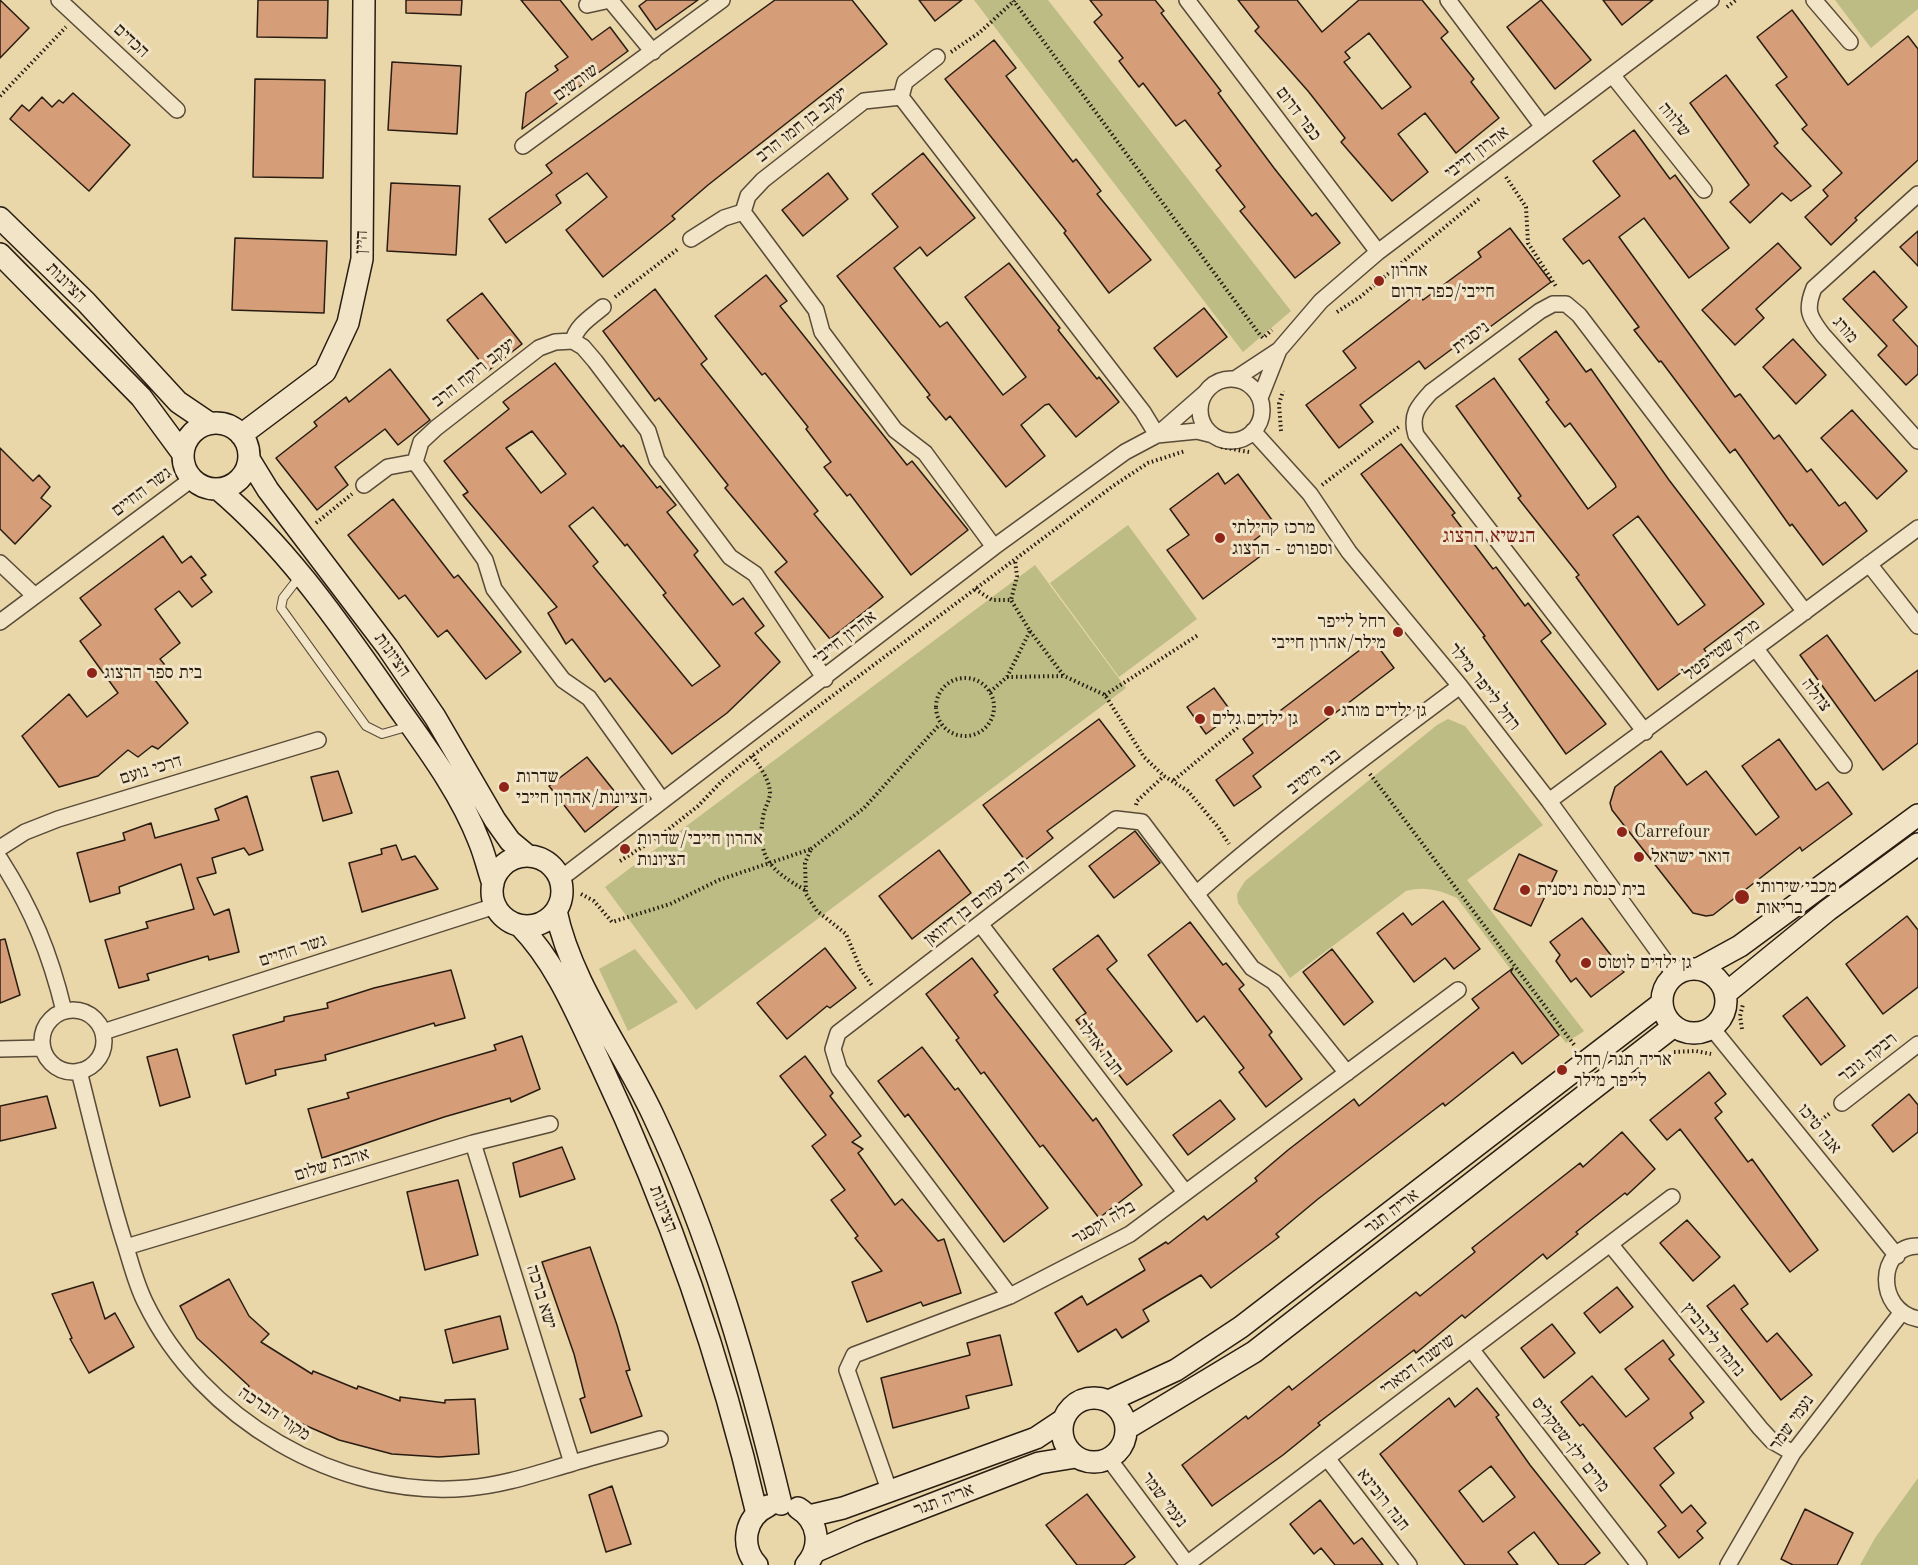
<!DOCTYPE html>
<meta charset="utf-8">
<style>
body{margin:0}
canvas{display:block;background:#e9d6a9}
</style>
<canvas width="1918" height="1565"></canvas>
<script>
const g = document.querySelector('canvas').getContext('2d');
g.lineJoin = 'round';
function paint(path, color) { g.fillStyle = color; g.fill(path, 'evenodd'); }
function stroke(path, color, width, dash) { g.strokeStyle = color; g.lineWidth = width; g.lineCap = dash ? 'butt' : 'round'; g.setLineDash(dash || []); g.stroke(path); }
function drawText(font, color, halo, rows, align = 'center') {
  g.font = font + ' "Old Standard TT","Frank Ruhl Libre",serif'; g.lineWidth = 6; g.setLineDash([]); g.textBaseline = 'middle'; g.strokeStyle = halo; g.fillStyle = color; for (const [text, x, y, turn = 0] of rows) {
    g.save(); g.translate(x, y); g.rotate((+turn || 0) * Math.PI / 180); g.textAlign = isNaN(turn) ? turn : align; if (halo) g.strokeText(text, 0, 0); g.fillText(text, 0, 0); g.restore();
  }
}
paint(new Path2D(`
 M974,0H1048L1291,311L1243,352Z
 M1835,0H1918V9L1871,48Z
 M1128,525L1197,619L1119,677L1050,583Z
 M1035,565L1126,688L696,1010L605,887Z
 M1448,719L1465,726L1543,825L1467,880L1584,1031L1566,1043L1457,898C1439,890 1425,886 1406,891L1290,978L1238,903L1237,894L1245,881L1437,725Z
 M635,949L678,1002L628,1031L599,969Z
 M1918,1478V1565H1860L1875,1538Z`), '#bcbc84');
const building = new Path2D(`
 M0,0L29,28L0,58Z
 M258,0H328L327,38L257,37Z
 M406,0H462L461,15L406,13Z
 M521,0H560L592,40L610,27L628,51L522,129L526,93L558,70L555,66L568,57Z
 M647,0H698L656,30L639,6Z
 M775,0H852L887,44L708,185L672,216L675,219L603,277L566,230L607,197L587,173L556,195L561,203L506,243L489,219L552,173L546,165Z
 M919,0H962L935,21Z
 M1090,0H1155L1164,11L1161,13L1221,91L1218,93L1274,168L1312,216L1316,213L1340,243L1295,278L1240,211L1245,207L1216,170L1221,166L1185,120L1176,126L1143,83L1139,87L1119,61L1123,58L1094,22L1102,15Z
 M1238,0H1297L1322,32L1359,0H1422L1448,32L1441,38L1474,79L1471,82L1499,118L1456,153L1425,113L1398,134L1428,172L1392,201L1341,142L1345,138L1308,91L1255,31L1259,27ZM1369,33L1411,87L1382,109L1344,62L1350,58L1345,52Z
 M1541,0L1591,60L1555,89L1507,27Z
 M1603,0H1653L1622,25Z
 M1792,10L1848,85L1908,36L1918,49V160L1855,218L1857,220L1831,245L1805,217L1828,196L1823,190L1842,173L1802,129L1807,125L1776,85L1787,77L1757,37Z
 M994,40L1016,68L1006,76L1073,162L1076,159L1101,191L1097,194L1151,260L1109,293L1064,233L1066,231L945,79Z
 M392,62L461,66L457,134L388,130Z
 M1726,75L1778,143L1774,146L1811,186L1791,201L1782,193L1750,223L1730,202L1749,185L1690,103Z
 M255,79L325,80L323,178L253,177Z
 M73,93L130,145L89,191L10,119L22,105L29,111L42,97L52,107L59,100L63,103Z
 M1634,130L1670,179L1675,175L1729,248L1689,278L1644,218L1619,237L1735,397L1740,394L1774,439L1779,435L1807,472L1811,469L1839,506L1845,502L1867,531L1823,565L1792,524L1790,526L1735,449L1730,453L1661,361L1659,362L1634,330L1639,327L1589,260L1583,264L1563,239L1620,196L1593,161Z
 M923,153L975,218L927,256L920,247L894,268L940,327L947,322L1003,395L1026,377L965,297L1009,263L1060,328L1058,330L1097,379L1099,377L1119,402L1076,437L1049,404L1045,405L1021,425L1045,456L1006,487L950,416L946,420L927,397L930,395L837,276L898,227L872,194Z
 M828,173L848,199L803,236L782,210Z
 M391,183L460,186L456,255L387,251Z
 M1510,228L1551,282L1471,341L1468,337L1425,369L1419,361L1360,405L1373,422L1339,448L1306,405L1356,368L1343,351L1418,293L1423,300L1481,257L1478,252Z
 M1918,231V266L1900,247Z
 M235,238L327,241L324,313L232,310Z
 M1778,243L1801,268L1756,309L1764,318L1735,345L1702,310Z
 M1874,271L1907,307L1893,320L1918,347V374L1906,385L1878,355L1887,346L1843,299Z
 M766,275L787,301L780,306L876,426L907,465L912,461L968,530L911,575L850,494L847,496L824,467L831,462L806,429L808,427L765,373L762,375L715,316Z
 M655,289L707,359L701,364L818,511L814,514L883,597L830,639L775,572L787,562L725,488L728,485L659,398L655,401L603,331Z
 M482,293L522,344L488,371L447,320Z
 M1204,308L1227,337L1177,377L1154,348Z
 M1556,331L1586,372L1591,369L1669,480L1764,604L1704,649L1707,653L1658,690L1576,577L1579,575L1518,498L1521,496L1456,406L1494,378L1588,509L1616,487L1615,484L1570,423L1565,427L1546,402L1549,400L1519,359ZM1638,516L1705,605L1678,625L1613,535Z
 M1793,339L1826,375L1796,404L1763,367Z
 M555,363L621,447L623,445L657,488L660,486L676,505L667,512L698,551L694,555L733,605L743,598L764,626L755,633L780,662L727,713L672,754L610,678L605,682L572,639L566,644L548,613L557,607L463,495L468,492L444,461L509,409L503,402ZM532,431L566,474L541,493L506,448ZM593,507L625,546L627,544L666,593L663,595L720,666L692,686L593,566L598,562L569,526Z
 M390,369L430,420L398,445L385,429L335,467L348,485L317,510L276,458L317,426L314,422L346,397L349,402Z
 M1852,410L1907,471L1877,499L1821,438Z
 M1401,444L1455,513L1452,515L1493,569L1496,567L1525,606L1528,603L1551,633L1541,641L1606,724L1566,754L1483,637L1485,636L1361,474Z
 M0,448L33,481L39,475L50,487L41,498L51,506L15,544L0,529Z
 M1218,473L1225,484L1238,474L1275,524L1252,542L1262,555L1203,599L1167,550L1189,535L1170,509Z
 M393,499L454,578L458,575L521,652L486,679L447,630L438,637L405,595L399,599L348,535Z
 M163,536L182,563L191,556L206,575L201,578L212,592L192,607L179,591L155,609L180,643L160,659L169,670L155,680L188,723L158,749L152,746L138,757L128,750L98,776L59,787L22,736L69,694L87,717L118,693L80,641L101,625L80,598Z
 M1827,635L1875,701L1918,670V743L1883,770L1800,655Z
 M1373,640L1394,668L1253,776L1261,787L1234,806L1216,780L1253,753L1243,739Z
 M1214,688L1233,714L1206,734L1187,707Z
 M1099,719L1135,766L1047,831L1053,838L1025,860L983,805Z
 M1779,739L1816,790L1828,782L1852,814L1802,851L1800,847L1713,915L1706,916L1693,913L1612,810L1610,803L1615,787L1661,751L1687,785L1706,771L1756,835L1779,817L1742,766Z
 M587,757L623,802L585,832L549,786Z
 M338,771L352,813L323,821L311,777Z
 M247,796L263,850L249,855L244,848L212,858L216,873L197,878L214,915L229,909L239,952L209,960L208,956L147,974L149,980L119,988L105,940L148,928L146,922L194,909L181,864L119,887L120,893L90,902L77,853L125,840L123,833L151,823L155,838L219,820L215,809Z
 M1135,831L1160,863L1114,898L1089,866Z
 M396,845L402,860L415,856L438,889L362,912L349,863L382,854L381,849Z
 M939,850L971,893L912,939L879,896Z
 M1519,854L1557,871L1531,926L1494,909Z
 M1443,901L1480,949L1454,969L1445,958L1414,982L1377,933L1403,913L1412,925Z
 M1907,916L1918,930V987L1883,1014L1846,964Z
 M1582,918L1624,972L1591,997L1576,978L1571,982L1556,961L1560,955L1550,942Z
 M1190,922L1223,965L1226,963L1244,985L1239,989L1272,1032L1269,1035L1302,1079L1266,1107L1239,1072L1244,1068L1204,1016L1197,1022L1148,955Z
 M1098,935L1117,961L1107,969L1172,1051L1127,1085L1076,1020L1086,1013L1053,969Z
 M5,939L20,995L0,1003V940Z
 M825,948L856,988L830,1008L827,1006L787,1039L757,1003Z
 M1332,949L1373,1002L1344,1025L1303,972Z
 M972,958L998,992L994,995L1093,1121L1096,1118L1142,1185L1099,1218L1043,1145L1040,1147L984,1072L981,1074L956,1040L959,1038L926,994Z
 M1513,968L1511,972L1559,1035L1522,1064L1513,1052L1445,1106L1443,1103L1318,1199L1276,1234L1279,1237L1211,1288L1201,1275L1143,1310L1149,1321L1122,1338L1116,1329L1078,1352L1055,1313L1082,1296L1087,1305L1145,1270L1139,1259L1166,1242L1168,1244L1204,1216L1207,1220L1257,1181L1255,1178L1288,1150L1354,1099L1359,1106L1479,1008L1472,999Z
 M451,970L465,1018L435,1026L434,1023L370,1042L325,1055L326,1060L275,1070L276,1075L246,1084L233,1035L284,1021V1017L328,1008L327,1003L374,988Z
 M1807,997L1845,1046L1821,1065L1783,1016Z
 M522,1036L540,1089L511,1102L510,1098L444,1117L322,1158L308,1109L349,1098L347,1093L496,1050L494,1045Z
 M922,1047L955,1090L958,1088L1048,1208L1004,1242L908,1114L905,1117L878,1081Z
 M177,1049L190,1097L160,1106L147,1057Z
 M805,1056L833,1093L830,1096L861,1136L852,1142L863,1149L858,1153L895,1205L902,1199L938,1241L944,1239L961,1293L923,1306L921,1302L867,1322L852,1282L882,1271L855,1238L858,1236L831,1200L845,1190L812,1146L826,1135L780,1076Z
 M1709,1072L1726,1094L1715,1103L1722,1112L1715,1118L1748,1162L1752,1159L1818,1250L1790,1272L1680,1129L1667,1140L1650,1120Z
 M1909,1094L1918,1105V1132L1893,1152L1872,1125Z
 M47,1096L56,1128L0,1141V1106Z
 M1220,1100L1235,1119L1188,1155L1173,1135Z
 M1622,1132L1655,1169L1627,1195L1625,1193L1576,1232L1578,1234L1547,1259L1543,1254L1465,1318L1462,1315L1416,1353L1414,1350L1318,1423L1320,1425L1283,1455L1212,1506L1182,1465L1246,1416L1248,1419L1289,1386L1292,1390L1416,1292L1420,1296L1475,1252L1472,1248L1580,1163L1583,1167Z
 M562,1147L575,1179L520,1197L513,1163Z
 M458,1180L478,1255L425,1270L407,1192Z
 M1687,1220L1720,1257L1693,1281L1660,1243Z
 M590,1247L617,1325L630,1370L626,1371L642,1416L591,1433L580,1399L585,1397L574,1354L542,1262Z
 M229,1279L249,1316L269,1334L261,1342L312,1374L313,1371L357,1389L358,1386L400,1401V1397L445,1403V1400L475,1399L479,1454L439,1457L392,1454L339,1440L293,1420L247,1390L249,1386L197,1338L180,1306Z
 M93,1282L105,1319L115,1313L134,1347L89,1373L70,1339L72,1338L52,1294Z
 M1734,1285L1748,1304L1741,1309L1767,1342L1777,1333L1812,1375L1781,1400L1707,1306Z
 M1617,1287L1633,1307L1600,1333L1584,1313Z
 M500,1316L508,1349L453,1363L445,1330Z
 M1552,1324L1575,1353L1544,1378L1521,1348Z
 M1000,1335L1012,1385L966,1396L969,1408L893,1428L881,1378L970,1355L967,1343Z
 M1663,1340L1674,1355L1669,1359L1704,1402L1690,1413L1693,1418L1654,1448L1674,1473L1660,1485L1682,1513L1691,1505L1706,1523L1697,1531L1703,1538L1679,1558L1658,1532L1666,1526L1583,1424L1580,1426L1561,1402L1592,1376L1626,1417L1649,1399L1625,1369Z
 M1477,1388L1499,1415L1496,1417L1530,1465L1600,1553L1584,1565H1559L1534,1532L1508,1552L1518,1565H1465L1380,1454L1449,1398L1455,1407ZM1491,1466L1515,1497L1483,1522L1459,1491Z
 M612,1486L631,1544L606,1552L589,1495Z
 M1087,1494L1135,1557L1124,1565H1077L1046,1525Z
 M1320,1500L1354,1544L1362,1538L1383,1565H1335L1321,1548L1314,1554L1290,1524Z
 M1805,1509L1853,1533L1837,1565H1793L1781,1559Z`);
paint(building, '#d59d78');
stroke(building, '#291d12', 1.5);
const lane = new Path2D(`
 M300,576L283,598L281,608L366,726L382,734L410,726`);
const street = new Path2D(`
 M59,0L177,110
 M1187,0L1378,252
 M1448,0L1543,127
 M1814,0L1850,42
 M587,5L610,0L653,52
 M1613,76L1704,190
 M901,97L905,82L937,57
 M523,146L722,0
 M1918,194L1814,288C1805,310 1809,317 1823,335L1918,441
 M691,239L724,218L743,212
 M573,341C576,326 591,317 603,307
 M1235,379L1279,350
 M1200 410a31 31 0 1 1 62 0a31 31 0 1 1-62 0Z
 M1260,398L1279,350L1321,301L1378,252L1711,0
 M1253,431L1310,494L1349,552L1460,686L1549,801L1675,975
 M1157,435L1197,431L1213,435
 M364,485L388,467L415,462
 M994,547L925,453L895,430L822,332L816,310L743,212L748,196L763,180L864,101L901,97L1143,412L1157,435
 M0,563L35,596
 M1869,564L1918,626
 M0,622L192,479
 M1756,649L1844,765
 M1645,732L1416,435C1410,415 1418,406 1431,392L1540,311L1553,304H1566L1579,315L1805,612
 M662,800L589,698L563,680L494,589L485,560L415,462L421,442L436,428L539,348L555,342L573,341L583,347L595,361L648,431L657,460L730,557L755,574L825,679
 M1549,801L1918,528
 M0,848L25,832L58,819L318,740
 M0,859C32,909 50,953 64,1011
 M559,876L568,873L994,547L1125,452L1157,435L1205,393
 M1196,894C1280,820 1370,753 1460,686
 M981,925L1185,1192
 M42 1041a31 31 0 1 1 62 0a31 31 0 1 1-62 0Z
 M1711,1027L1897,1256
 M103,1032L495,906
 M0,1049L43,1048
 M79,1071C93,1127 106,1183 123,1238C130,1259 135,1282 145,1302C201,1418 338,1500 468,1488C505,1485 538,1473 573,1463C602,1454 631,1447 660,1439
 M1842,1103L1918,1044
 M473,1143L572,1463
 M1610,1244L1760,1428L1772,1441L1793,1453
 M1918,1246C1877,1246 1875,1310 1918,1319
 M126,1247L473,1143L550,1124
 M1010,1296L839,1069L833,1049L838,1033L1116,819L1142,822L1252,968L1274,982L1347,1073
 M1471,1349L1639,1565
 M1327,1458L1409,1565
 M1109,1459L1188,1565
 M888,1487L847,1370L854,1355L1010,1296L1130,1234L1458,990
 M1187,1564L1672,1197
 M1728,1565L1793,1453L1902,1312`);
const secondary = new Path2D(`
 M0,218L86,302L178,402L209,423
 M0,254L141,397L183,454
 M183 456a33 33 0 1 1 66 0a33 33 0 1 1-66 0Z
 M241,435L325,372L348,323L362,259L364,0
 M249,459L268,490L388,648L435,717L495,820L510,841L528,856
 M218,489C283,544 332,613 381,683C415,733 457,784 479,841C485,855 488,870 493,884
 M492 891a35 35 0 1 1 70 0a35 35 0 1 1-70 0Z
 M556,911C571,983 622,1049 653,1115C710,1235 750,1375 781,1504
 M520,926C557,964 577,1015 600,1063C668,1207 721,1358 757,1514
 M1698,969L1740,946L1918,815
 M1662 1001a32 32 0 1 1 64 0a32 32 0 1 1-64 0Z
 M1725,994L1828,910L1918,844
 M1062 1430a32 32 0 1 1 64 0a32 32 0 1 1-64 0Z
 M1109,1401L1176,1370L1241,1327L1662,1003
 M1126,1429L1254,1352L1674,1026
 M798,1508C819,1521 822,1547 806,1565
 M809,1516L843,1508L1036,1438L1063,1420
 M814,1552L860,1532L1039,1463L1076,1457
 M757,1565C740,1547 744,1517 768,1506`);
stroke(lane, '#594b38', 10);
stroke(street, '#594b38', 18);
stroke(secondary, '#291d12', 24);
stroke(new Path2D(`
 M1013,0L1260,335L1263,338L1272,330
 M1727,7L1736,0
 M951,52L979,33L1015,0
 M0,96L66,27
 M1506,177L1526,207L1528,243L1557,288
 M615,297L678,249
 M1337,312L1360,297L1479,199
 M1281,431L1279,404L1283,391
 M1221,447L1249,452
 M1322,485L1400,426
 M316,523L352,494
 M975,589L992,600H1011L1017,576L1015,560
 M1030,631L1064,676L1105,695L1144,757L1164,776L1188,791L1218,827L1229,844
 M1007,677L1064,676
 M936 707a29 29 0 1 1 58 0a29 29 0 1 1-58 0Z
 M990,692L1007,677L1030,631L1011,600
 M1105,695L1198,635
 M752,756C760,767 770,780 770,794C769,802 764,809 763,817C756,858 772,871 805,890
 M1370,774L1575,1046
 M1174,780L1255,713
 M1136,805L1137,801L1164,776
 M811,849L864,808L940,724
 M620,861L660,836L698,806L721,782L752,756L1113,486L1148,463L1185,451
 M581,894L594,901L612,922L670,904L719,880L811,849L805,863L806,894L817,911L846,934L861,970L873,987
 M1742,1029L1740,1016L1743,1004
 M1674,1052L1696,1051L1711,1054
 M1814,1126L1830,1113`), '#291d12', 4, [1.5, 3]);
stroke(lane, '#f1e4c7', 8);
stroke(street, '#f1e4c7', 15);
stroke(secondary, '#f1e4c7', 21);
for (const [x, y, r, color] of [
 [1379,281,6,"#8f2418"],
 [1220,538,6,"#8f2418"],
 [1398,632,6,"#8f2418"],
 [92,673,6,"#8f2418"],
 [1329,711,6,"#8f2418"],
 [1200,719,6,"#8f2418"],
 [504,787,6,"#8f2418"],
 [1622,832,6,"#8f2418"],
 [625,849,6,"#8f2418"],
 [1639,857,6,"#8f2418"],
 [1525,890,6,"#8f2418"],
 [1742,897,8,"#8f2418"],
 [1586,963,6,"#8f2418"],
 [1562,1070,6,"#8f2418"]
]) { const dot = new Path2D(); dot.arc(x, y, r, 0, 2 * Math.PI); g.fillStyle = color; g.fill(dot); stroke(dot, '#f1e4c7', 2); }
drawText('18px', '#291d12', '#f1e4c7', [
 ["הכדים",131,41,43],
 ["שורשים",576,83,-36],
 ["כפר דרום",1298,114,53],
 ["שלווה",1674,120,51],
 ["יעקב בן חמו הרב",802,125,-38],
 ["אהרון חייבי",1477,153,-37],
 ["היין",362,242,-88],
 ["הציונות",66,283,45],
 ["מורג",1845,330,49],
 ["ניסנית",1471,338,-37],
 ["יעקב רוקח הרב",474,373,-38],
 ["גשר החיים",142,492,-37],
 ["אהרון חייבי",845,638,-38],
 ["מרק שטייפטל",1722,650,-37],
 ["הציונות",392,655,55],
 ["רחל לייפר מילר",1484,687,52],
 ["צהלה",1816,695,53],
 ["דרכי נועם",151,770,-17],
 ["בני מיטיב",1314,772,-38],
 ["הרב עמרם בן דיוואן",977,903,-38],
 ["גשר החיים",293,951,-18],
 ["חנה אדלר",1099,1047,53],
 ["רבקה גובר",1868,1058,-38],
 ["אנה טיכו",1819,1129,51],
 ["אהבת שלום",332,1165,-17],
 ["הציונות",663,1209,69],
 ["אריה תגר",1392,1212,-37],
 ["בלה וקסנר",1104,1223,-30],
 ["ישא ברכה",541,1297,73],
 ["נחמה ליבוביץ",1713,1340,51],
 ["שושנה דמארי",1418,1365,-37],
 ["מקור הברכה",274,1414,34],
 ["נעמי שמר",1792,1423,-55],
 ["מרים ילן-שטקליס",1570,1445,52],
 ["אריה תגר",944,1500,-21],
 ["נעמי שמר",1164,1500,53],
 ["חנה רובינא",1383,1500,52]
]);
drawText('18px', '#291d12', '#f1e4c7', [
 ["אהרון",1391,271],
 ["חייבי/כפר דרום",1391,292],
 ["מרכז קהילתי",1232,528],
 ["וספורט - הרצוג",1232,549],
 ["רחל לייפר",1386,622,"right"],
 ["מילר/אהרון חייבי",1386,643,"right"],
 ["בית ספר הרצוג",104,673],
 ["גן ילדים מורג",1341,711],
 ["גן ילדים גלים",1212,719],
 ["שדרות",516,777],
 ["הציונות/אהרון חייבי",516,798],
 ["Carrefour",1634,832],
 ["אהרון חייבי/שדרות",637,839],
 ["הציונות",637,860],
 ["דואר ישראל",1651,857],
 ["מכבי שירותי",1756,887],
 ["בריאות",1756,908],
 ["בית כנסת ניסנית",1537,890],
 ["גן ילדים לוטוס",1598,963],
 ["אריה תגר/רחל",1574,1060],
 ["לייפר מילר",1574,1081]
], 'left');
drawText('20px', '#7a1f14', '#f1e4c7', [
 ["הנשיא הרצוג",1489,537]
]);
</script>
